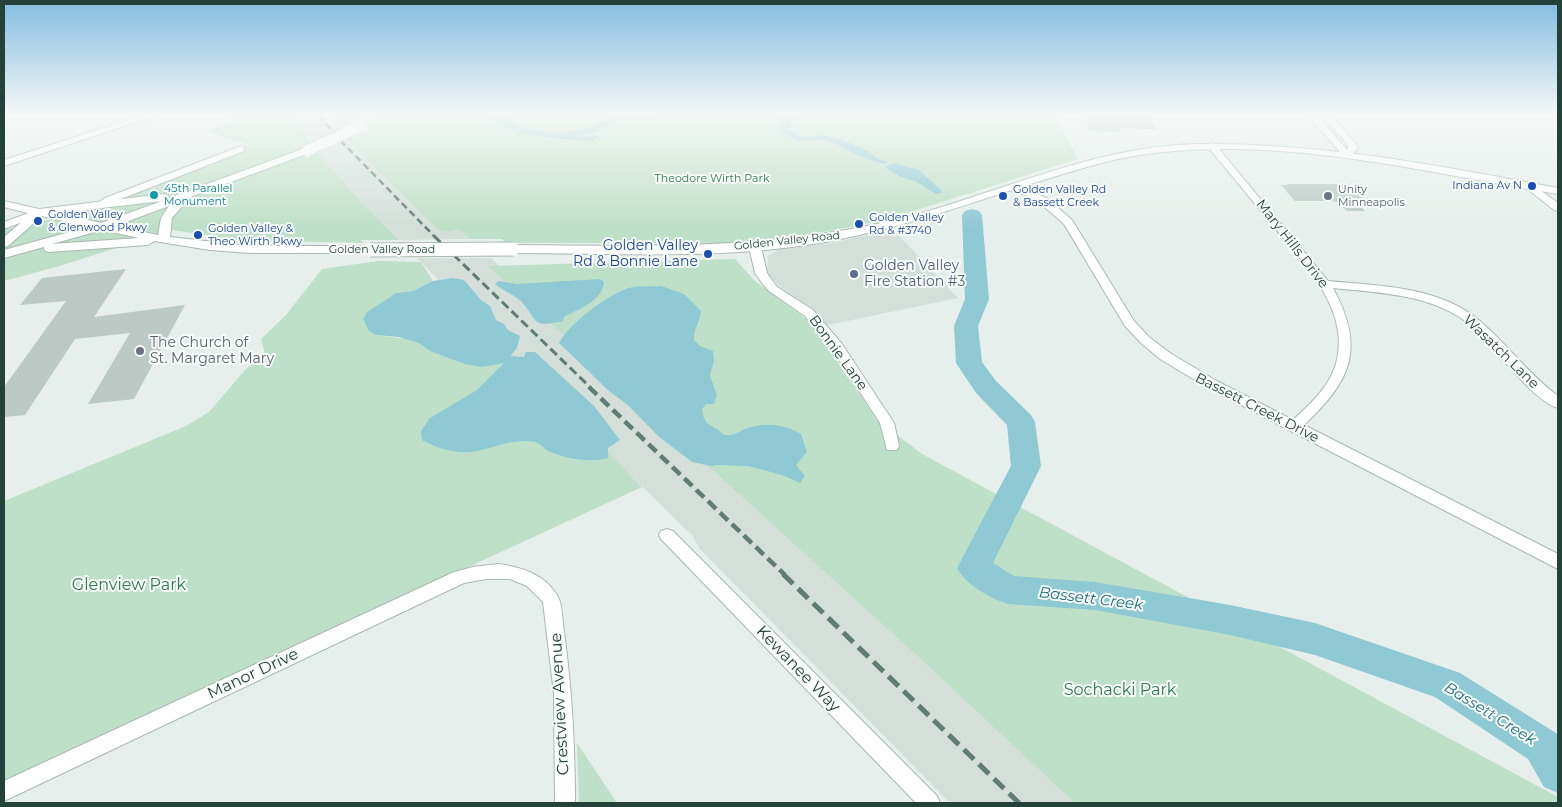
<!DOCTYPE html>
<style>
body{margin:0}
#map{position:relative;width:1562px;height:807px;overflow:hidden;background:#e6efeb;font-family:Montserrat,sans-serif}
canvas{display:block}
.frame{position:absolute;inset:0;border:5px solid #24423a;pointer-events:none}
</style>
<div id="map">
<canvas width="1562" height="807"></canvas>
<div class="frame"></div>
</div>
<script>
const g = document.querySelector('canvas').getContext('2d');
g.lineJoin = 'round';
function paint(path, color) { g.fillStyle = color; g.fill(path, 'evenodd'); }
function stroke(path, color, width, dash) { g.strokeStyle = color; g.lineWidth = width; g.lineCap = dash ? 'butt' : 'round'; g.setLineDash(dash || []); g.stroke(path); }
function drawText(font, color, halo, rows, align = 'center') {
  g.font = font + ' Montserrat,sans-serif'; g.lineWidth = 4; g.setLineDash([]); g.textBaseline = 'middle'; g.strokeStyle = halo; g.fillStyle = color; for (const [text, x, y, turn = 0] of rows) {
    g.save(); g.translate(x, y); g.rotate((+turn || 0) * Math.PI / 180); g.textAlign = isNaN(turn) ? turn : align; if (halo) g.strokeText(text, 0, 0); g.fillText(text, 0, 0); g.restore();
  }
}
paint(new Path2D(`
 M292,115H346L353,124L312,145Z
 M361,133L432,205L470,239L399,240L360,201L318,153Z
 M893,229L958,298L828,325L809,307L786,292L769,276L767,271L768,256L778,250L832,243Z
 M417,258H491L1096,803H950L699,548L693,536L619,464Z`), '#d4dfda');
paint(new Path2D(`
 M224,115H292L312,145L302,156L306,158L318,153L360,201L399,240H361L364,243L238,240L173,230L56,267L4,281V230L94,209L250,145L205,131L233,121Z
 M335,115H1054L1078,159L882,221L807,235L724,243H506L502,239H470L458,229L449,232L439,230L347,140L369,130L358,120L345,129Z
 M735,259L755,281L813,324L876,419L922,454L1558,797V803H1075L923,661L488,266Z
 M378,261L421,262L433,281L413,291L396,293L376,335L400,338L468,310L642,487L4,781V501L186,426L209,412L245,370L265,354L261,339L286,315L322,269Z
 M577,743L617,803H579Z`), '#bfe0c8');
paint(new Path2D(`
 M488,115H504L521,126L542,131L560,133L592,127L616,115H662L645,119H623L596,132L573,137L599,136V138L594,139L593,141C570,141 548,137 525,134C521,133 521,134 518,136L517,133C506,128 497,125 488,115Z
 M778,115H800L790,118L791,129C800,142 813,134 826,136C841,138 857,146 870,152L875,157L888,162L883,164L859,156L836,144L824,140L797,141L781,131Z
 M893,163L919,170L943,192L936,194L917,182L899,176L885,167Z
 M453,278L464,280L481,300L490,306L496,320L504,324L508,330L520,336L517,348L510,356L524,357L526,352H535L594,406L620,440L608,448V458C590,463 566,459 548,451C543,448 540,443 535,442C519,439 504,444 489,448C465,456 444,452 422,440L421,431L430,418L477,390L504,363L482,367L465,364L430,351L419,343L399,337L376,335L369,331L363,319L367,312L396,293L413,291L433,281Z
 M600,279L604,282C603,301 578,309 564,317L563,321C531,328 539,322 522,302C515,295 503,291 495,284L498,281L517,284Z
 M661,286L684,294L701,311C700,322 693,330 694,340L700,346L713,351L714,360L710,376L717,395L714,404H706L702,409C703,421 707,424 717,429C720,431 723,435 726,435C733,436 739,432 745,429C764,422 784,424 801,434L807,452L796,465L805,476L800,483L782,475L748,466L717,465L711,466L692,462L658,436L628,405L609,391L559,343C570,323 605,297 626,289C636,285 651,287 661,286Z`), '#8ec9d4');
paint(new Path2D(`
 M972,209L979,211L982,215L989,299L978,326L982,362L996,381L1031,415L1035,422L1041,466L993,563L1014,576L1095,582L1230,605L1315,623L1460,673L1556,733L1558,736V793L1544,787L1528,759L1435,697L1315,655L1230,635L1095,610L1008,604C990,598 966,585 957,568L1011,466L1007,425L976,393L956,363L954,326L965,299L962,215L965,211Z`), '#8ec9d4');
paint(new Path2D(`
 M1084,115H1149L1157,130L1119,128L1121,132L1090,131Z
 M1286,184H1340L1349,186L1364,200H1361L1364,202H1357L1365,211H1347L1339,203L1332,201H1295L1281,185H1288Z
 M126,269L94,317L185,305L134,399L88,404L130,333L75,339L25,415L4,417V387L66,301L20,305L42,278Z`), '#bbcac4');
const minor = new Path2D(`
 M144,115H158L4,166V160Z
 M1308,115H1317L1347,150L1348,148L1347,144L1322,115H1331L1354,141L1358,148L1350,157H1344Z
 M1212,143L1215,144L1328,281C1380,286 1440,286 1481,322C1508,345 1529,375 1558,396V408C1531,400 1495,346 1472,326C1433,294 1381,293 1333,288C1366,349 1351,381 1304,425L1558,554V569L1289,430L1205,386L1160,359L1141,343L1125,326L1064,224L1040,203L1009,187L1010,185H1018L1048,199L1072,220L1134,321L1149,337L1170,353L1215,380L1293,420C1310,404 1327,389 1335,367C1354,311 1301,260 1269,221C1249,197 1229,172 1209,148L1207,146Z
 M241,146L244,147V151L113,202L98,209L93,206L105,198Z
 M1529,182L1558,203V211L1554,210L1525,187V183Z
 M40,209L44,210L45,212L44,214L4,229V222Z
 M755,244L761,247L767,273L771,279L777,287L813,310L842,344L894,423L899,446L897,450H887L880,423L832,349L805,316L769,291L762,283L755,273L749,247Z
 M667,529L673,531L937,796L940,803H916L661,539L659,535L661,531Z
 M498,564C521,567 544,574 557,595C563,604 562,621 564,632C572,690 575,745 575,803H555L554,694L543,602L527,586L510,579H486L464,583L4,801V781L454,572L473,567Z`);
const tertiary = new Path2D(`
 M365,115H375L365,125H359L357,123Z
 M1195,144C1317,142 1438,165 1558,188V194C1414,171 1259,129 1113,160C1022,183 935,220 841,239C734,261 622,253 513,253L507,249L513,245C637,246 760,250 881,223C987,200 1085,147 1195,144Z
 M308,147L313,150L312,152L185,199V203L172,218L170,237L250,246H370L376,250L374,253H250L210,250L154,241L148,245L49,252L45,251L44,247L4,258V250L88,227L42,216L8,246L4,247V237L31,214L4,207V201L39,209L164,194L168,195L169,198ZM162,201L101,223L59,213ZM169,206L161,218L158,235L115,226ZM102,230L139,238L52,244Z`);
stroke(minor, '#a8b8b2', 2);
stroke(tertiary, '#a8b8b2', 2);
paint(minor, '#fff');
paint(tertiary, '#fff');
stroke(new Path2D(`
 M319,115L339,139L435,237`), '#5f7d75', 2.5, [7, 4]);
stroke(new Path2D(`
 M434,236L591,388`), '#5f7d75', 3, [9, 4.5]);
stroke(new Path2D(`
 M589,387L785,575`), '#5f7d75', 4.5, [11, 5.5]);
stroke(new Path2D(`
 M783,574L1019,803`), '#5f7d75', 5, [14, 7]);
const tertiaryBridgeFar1 = new Path2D(`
 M308,150L344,134L362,123`);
const tertiaryBridge = new Path2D(`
 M370,250L513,249`);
stroke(tertiaryBridgeFar1, '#a8b8b2', 12, []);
stroke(tertiaryBridge, '#a8b8b2', 15, []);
stroke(tertiaryBridgeFar1, '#fff', 11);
stroke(tertiaryBridge, '#fff', 13);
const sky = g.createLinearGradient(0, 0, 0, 228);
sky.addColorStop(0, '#84bce0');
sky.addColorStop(0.5, '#f4f8f6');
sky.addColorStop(1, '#f4f8f600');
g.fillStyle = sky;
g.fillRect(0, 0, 1562, 228);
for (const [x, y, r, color] of [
 [1532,186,5,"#1a4fb4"],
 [154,195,5,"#0f9aa8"],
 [1003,196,5,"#1a4fb4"],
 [1328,196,5,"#6b7280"],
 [38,221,5,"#1a4fb4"],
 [859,224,5,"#1a4fb4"],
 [198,235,5,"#1a4fb4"],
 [708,254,5,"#1a4fb4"],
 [854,274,5,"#5c6f8a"],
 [140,351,5,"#6b7280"]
]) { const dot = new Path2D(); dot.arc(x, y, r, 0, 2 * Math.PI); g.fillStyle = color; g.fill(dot); stroke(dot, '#f7fbf9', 2); }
drawText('11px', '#2d7a4b', '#f7fbf9', [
 ["Theodore Wirth Park",712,179]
]);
drawText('11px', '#164399', '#f7fbf9', [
 ["Indiana Av N",1522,186,"right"],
 ["Golden Valley Rd",1013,190],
 ["& Bassett Creek",1013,203],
 ["Golden Valley",48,215],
 ["& Glenwood Pkwy",48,228],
 ["Golden Valley",869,218],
 ["Rd & #3740",869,231],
 ["Golden Valley &",208,229],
 ["Theo Wirth Pkwy",208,242]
], 'left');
drawText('11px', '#0d838f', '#f7fbf9', [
 ["45th Parallel",164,189],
 ["Monument",164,202]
], 'left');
drawText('11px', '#5b616d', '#f7fbf9', [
 ["Unity",1338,190],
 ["Minneapolis",1338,203]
], 'left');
drawText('11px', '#24423a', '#f7fbf9', [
 ["Golden Valley Road",787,241,-6],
 ["Golden Valley Road",382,250]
]);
drawText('14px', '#24423a', '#f7fbf9', [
 ["Mary Hills Drive",1292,244,52],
 ["Wasatch Lane",1501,352,44],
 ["Bonnie Lane",838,353,54],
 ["Bassett Creek Drive",1257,408,27]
]);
drawText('14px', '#164399', '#f7fbf9', [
 ["Golden Valley",698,246],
 ["Rd & Bonnie Lane",698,262]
], 'right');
drawText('14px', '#4e5e75', '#f7fbf9', [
 ["Golden Valley",864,266],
 ["Fire Station #3",864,282]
], 'left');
drawText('14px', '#5b616d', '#f7fbf9', [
 ["The Church of",150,343],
 ["St. Margaret Mary",150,359]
], 'left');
drawText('italic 15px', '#1c6f80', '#f7fbf9', [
 ["Bassett Creek",1091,599,7],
 ["Bassett Creek",1490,714,32]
]);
drawText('16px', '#2d7a4b', '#f7fbf9', [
 ["Glenview Park",129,585],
 ["Sochacki Park",1120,690]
]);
drawText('16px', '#24423a', '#f7fbf9', [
 ["Kewanee Way",798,669,46],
 ["Manor Drive",253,674,-25],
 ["Crestview Avenue",560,704,-93]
]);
</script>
